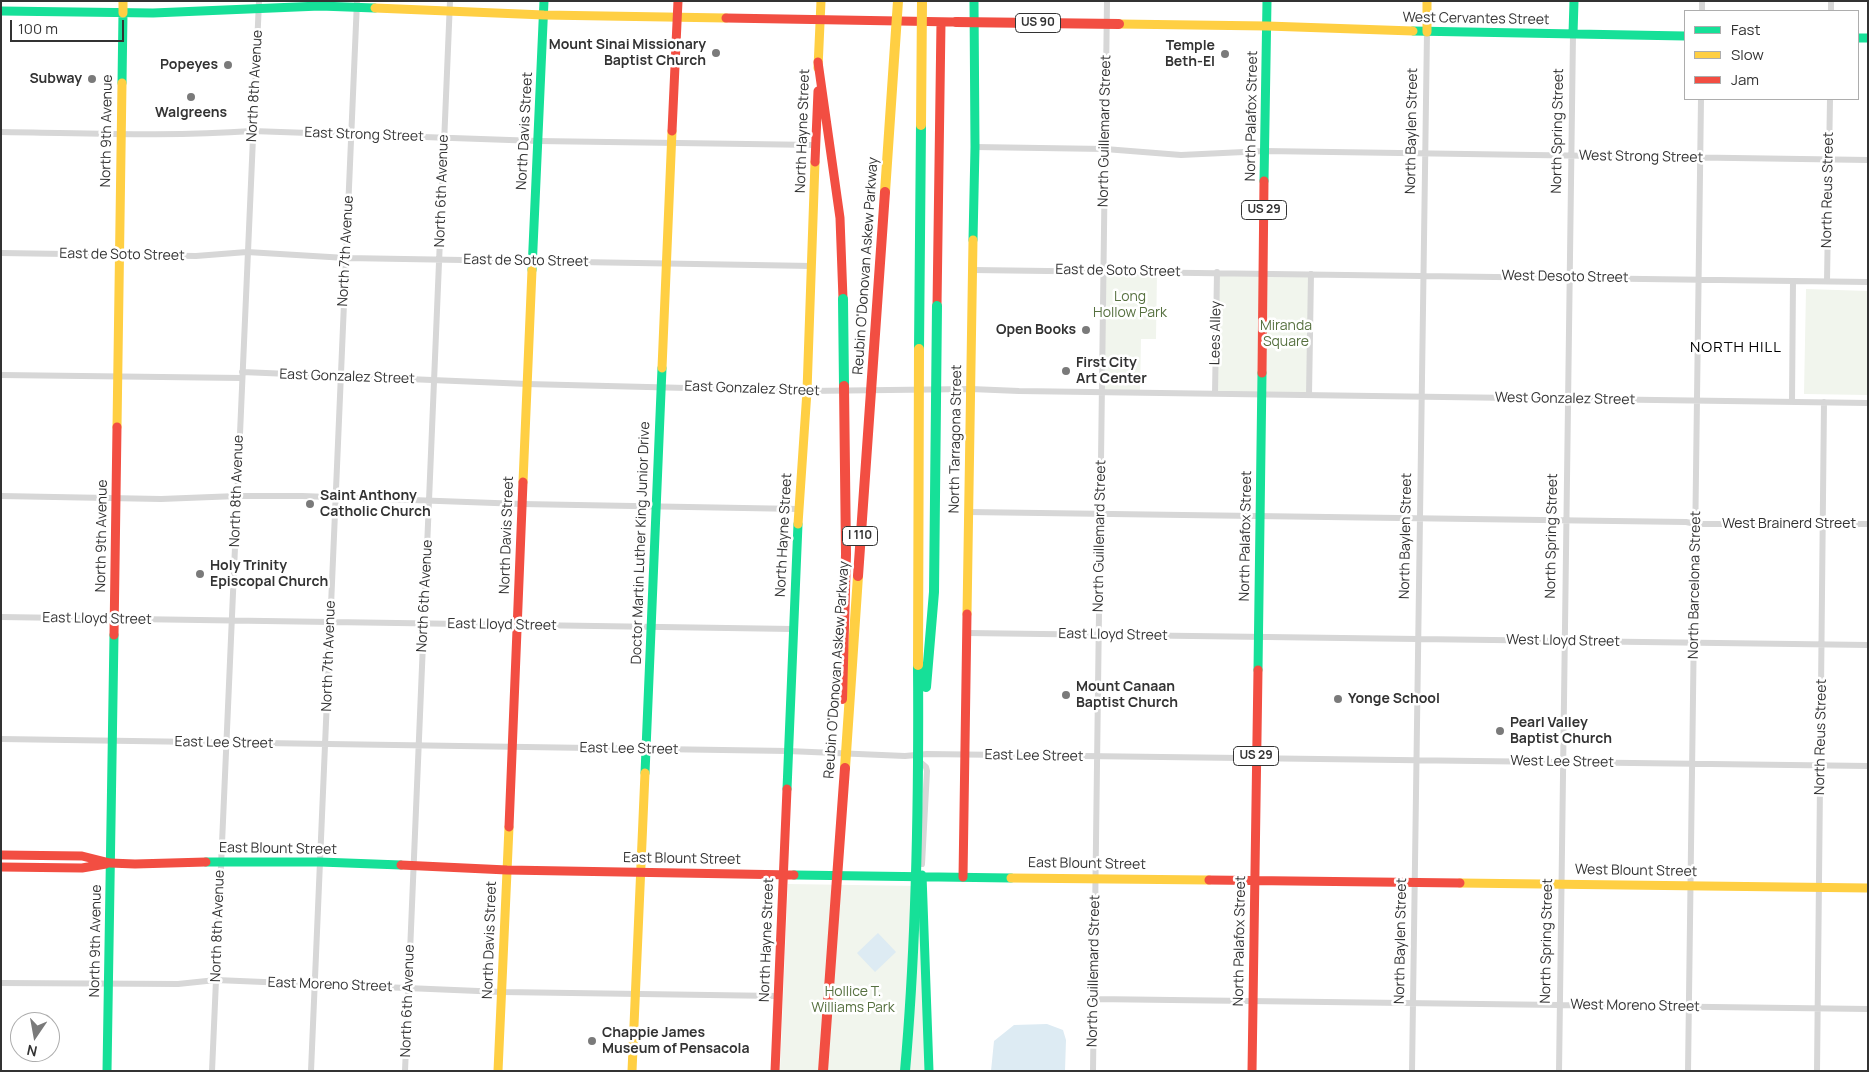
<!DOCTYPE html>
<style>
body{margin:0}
#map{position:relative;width:1869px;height:1072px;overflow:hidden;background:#fff;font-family:Manrope,sans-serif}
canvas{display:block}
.frame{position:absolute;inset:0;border:2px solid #333;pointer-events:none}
.legend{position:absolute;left:1684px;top:10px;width:175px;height:90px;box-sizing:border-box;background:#fff;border:1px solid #adadad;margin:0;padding:6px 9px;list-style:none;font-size:15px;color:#333}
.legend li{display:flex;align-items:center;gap:10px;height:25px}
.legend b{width:25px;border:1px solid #adadad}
.north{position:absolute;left:10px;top:1012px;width:50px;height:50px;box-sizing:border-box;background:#fff;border:1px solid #adadad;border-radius:50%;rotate:192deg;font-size:14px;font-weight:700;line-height:20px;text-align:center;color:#333}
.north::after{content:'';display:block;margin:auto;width:18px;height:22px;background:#7a7a7a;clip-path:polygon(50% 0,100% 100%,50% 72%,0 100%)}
.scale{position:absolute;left:10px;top:20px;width:114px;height:22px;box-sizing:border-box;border:2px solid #333;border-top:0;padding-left:6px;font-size:15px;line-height:18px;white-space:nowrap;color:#333;-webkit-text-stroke:4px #fff;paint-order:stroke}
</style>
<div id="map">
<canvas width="1869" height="1072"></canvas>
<div class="frame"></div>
<ul class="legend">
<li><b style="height:6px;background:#16e098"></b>Fast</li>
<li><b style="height:6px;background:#ffcf43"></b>Slow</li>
<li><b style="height:6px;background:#f24e42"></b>Jam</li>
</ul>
<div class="north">N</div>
<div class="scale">100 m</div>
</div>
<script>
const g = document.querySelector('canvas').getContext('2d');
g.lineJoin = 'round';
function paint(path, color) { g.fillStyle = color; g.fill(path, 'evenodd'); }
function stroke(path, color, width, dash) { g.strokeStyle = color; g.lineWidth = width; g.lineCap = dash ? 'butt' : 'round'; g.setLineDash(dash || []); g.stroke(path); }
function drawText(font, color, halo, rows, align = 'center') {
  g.font = font + ' Manrope,sans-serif'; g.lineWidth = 5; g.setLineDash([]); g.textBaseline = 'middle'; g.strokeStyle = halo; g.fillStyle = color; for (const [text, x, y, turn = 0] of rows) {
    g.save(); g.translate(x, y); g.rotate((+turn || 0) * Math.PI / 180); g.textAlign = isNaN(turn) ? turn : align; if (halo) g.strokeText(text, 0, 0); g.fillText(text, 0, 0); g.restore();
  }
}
paint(new Path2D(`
 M1103,271L1157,272L1156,339H1141L1140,393L1102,392Z
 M1217,272L1311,274L1309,395L1215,394Z
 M1806,289L1868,291V395L1804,394Z
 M788,884L920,886L925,1071H780Z`), '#f1f5ed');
paint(new Path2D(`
 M878,933L896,952L875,972L857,953Z
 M1047,1024L1063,1030L1066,1040L1065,1071H991L994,1041L1014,1025Z`), '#ddebf3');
stroke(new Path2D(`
 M1702,11V1
 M1831,11V1
 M1,132C85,133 169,137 252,131L538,141L817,145
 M975,147L1105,149L1181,155L1265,151L1868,160
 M1,253L196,256L247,252L346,258L812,266
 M973,270L1868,282
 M1827,281L1830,99
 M242,372L527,384L807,391L971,389L1019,391L1868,403
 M1,375L242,378
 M1215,394L1217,272
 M1309,395L1311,274
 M1792,402L1793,281
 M1,496L161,499L237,496H302L522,504L799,509
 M968,512L1686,522L1696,524H1868
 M1,617L793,629
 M967,633L1868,645
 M1,739L788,751L905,756L927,754L1868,766
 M919,761L926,767L927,771L922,864
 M1,983L178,984L216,980L502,992L778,996
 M1094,999L1868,1009
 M212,1071L259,1
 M311,1071L357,1
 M405,1071L450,1
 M1093,1071L1107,1
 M1412,1071L1427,32
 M1559,1071L1573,34
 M1688,1071L1701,99
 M1817,1071L1824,402`), '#d7d7d7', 6);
stroke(new Path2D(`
 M1,11L153,13L320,6L375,8
 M1413,31L1685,36
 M1573,34L1574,1
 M1858,38H1868
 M122,83L123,13
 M1264,181L1267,1
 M973,240L975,147L974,1
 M532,270L544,1
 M1258,670L1262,373
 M645,773L662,368
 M787,789L798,524
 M206,862H320L401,865
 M794,875L1011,878
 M922,875L929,1071
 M107,1071L114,635`), '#16e098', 9);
stroke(new Path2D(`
 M123,1V13
 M1427,1V32
 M375,8L544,15L726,18
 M1119,24L1267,26L1413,31
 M818,68L821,1
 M662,368L672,131
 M117,427L122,83
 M523,482L532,270
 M798,524L807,391L815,162
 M967,614L973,240
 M1011,878L1209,880
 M1460,883L1868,888
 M498,1071L509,827
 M632,1071L645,773`), '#ffcf43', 9);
stroke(new Path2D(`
 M726,18L956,22
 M818,62L840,218L843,299
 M672,131L678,1
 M815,162L818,91
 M937,306L941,22
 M1262,373L1264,181
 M114,635L117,427
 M509,827L523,482
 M1,855L82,856L110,863L135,864L206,862
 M401,865L507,870L794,875
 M1,867L82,868L106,864
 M963,877L967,614
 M1209,880L1460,883
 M775,1071L787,789
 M1252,1071L1258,670`), '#f24e42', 9);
stroke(new Path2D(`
 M843,299L844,386
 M919,349L921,125
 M926,687L934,592L937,306
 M905,1071C917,936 919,801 918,665`), '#16e098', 10);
stroke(new Path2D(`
 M921,125L922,1
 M885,192L898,1
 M918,665L919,349
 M845,768L858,576`), '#ffcf43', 10);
stroke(new Path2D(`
 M956,22L1119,24
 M858,576L885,192
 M842,699L846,554L844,386
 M823,1071L845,768`), '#f24e42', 10);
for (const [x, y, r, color] of [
 [716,53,5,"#7a7a7a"],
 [1225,54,5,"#7a7a7a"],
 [228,65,5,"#7a7a7a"],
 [92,79,5,"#7a7a7a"],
 [191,97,5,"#7a7a7a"],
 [1086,330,5,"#7a7a7a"],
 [1066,371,5,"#7a7a7a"],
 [310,504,5,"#7a7a7a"],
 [200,574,5,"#7a7a7a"],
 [1066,695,5,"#7a7a7a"],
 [1338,699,5,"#7a7a7a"],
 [1500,731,5,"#7a7a7a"],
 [592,1041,5,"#7a7a7a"]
]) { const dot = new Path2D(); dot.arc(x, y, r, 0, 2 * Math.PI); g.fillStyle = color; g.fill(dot); stroke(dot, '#fff', 2); }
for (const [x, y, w] of [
 [1038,23,45],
 [1264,210,45],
 [860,536,35],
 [1256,756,45]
]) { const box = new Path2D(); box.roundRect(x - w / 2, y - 9.5, w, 19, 4); g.fillStyle = '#fff'; g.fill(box); stroke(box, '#333', 1); }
drawText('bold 12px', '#333', null, [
 ["US 90",1038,23],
 ["US 29",1264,210],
 ["I 110",860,536],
 ["US 29",1256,756]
]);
drawText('14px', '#333', '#fff', [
 ["West Cervantes Street",1476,19,1],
 ["North 8th Avenue",255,86,-87],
 ["North Palafox Street",1252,116,-89],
 ["North 9th Avenue",107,131,-89],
 ["North Davis Street",525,131,-87],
 ["North Hayne Street",803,131,-88],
 ["North Guillemard Street",1105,131,-89],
 ["North Baylen Street",1412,131,-89],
 ["North Spring Street",1558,131,-89],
 ["East Strong Street",364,135,2],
 ["West Strong Street",1641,157,1],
 ["North Reus Street",1828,190,-89],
 ["North 6th Avenue",442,191,-88],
 ["North 7th Avenue",346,251,-87],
 ["East de Soto Street",122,255,1],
 ["East de Soto Street",526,261,1],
 ["Reubin O'Donovan Askew Parkway",866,266,-86],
 ["East de Soto Street",1118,271,1],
 ["West Desoto Street",1565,277,1],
 ["Lees Alley",1216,333,-89],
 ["East Gonzalez Street",347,377,2],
 ["East Gonzalez Street",752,389,2],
 ["West Gonzalez Street",1565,399,1],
 ["North Tarragona Street",956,439,-89],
 ["North 8th Avenue",237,491,-88],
 ["West Brainerd Street",1789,524],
 ["North Davis Street",507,535,-88],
 ["North Hayne Street",784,535,-87],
 ["North 9th Avenue",102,536,-89],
 ["North Guillemard Street",1100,536,-89],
 ["North Palafox Street",1246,536,-89],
 ["North Baylen Street",1406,536,-89],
 ["North Spring Street",1552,536,-89],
 ["Doctor Martin Luther King Junior Drive",641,543,-88],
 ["North Barcelona Street",1695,585,-89],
 ["North 6th Avenue",425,596,-87],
 ["East Lloyd Street",97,619,1],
 ["East Lloyd Street",502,625,1],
 ["East Lloyd Street",1113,635,1],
 ["West Lloyd Street",1563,641,1],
 ["North 7th Avenue",329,656,-88],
 ["Reubin O'Donovan Askew Parkway",837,670,-86],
 ["North Reus Street",1821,737,-89],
 ["East Lee Street",224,743,1],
 ["East Lee Street",629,749,1],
 ["East Lee Street",1034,756,1],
 ["West Lee Street",1562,762,1],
 ["East Blount Street",278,849,1],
 ["East Blount Street",682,859,1],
 ["East Blount Street",1087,864,1],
 ["West Blount Street",1636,871,1],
 ["North 8th Avenue",218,926,-88],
 ["North Davis Street",490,940,-88],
 ["North Hayne Street",767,940,-88],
 ["North 9th Avenue",96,941,-89],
 ["North Palafox Street",1240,941,-89],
 ["North Baylen Street",1401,941,-89],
 ["North Spring Street",1547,941,-89],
 ["North Guillemard Street",1094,971,-89],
 ["East Moreno Street",330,985,2],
 ["North 6th Avenue",408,1001,-88],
 ["West Moreno Street",1635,1006,1]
]);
drawText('bold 14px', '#333', '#fff', [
 ["Mount Sinai Missionary",706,45,"right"],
 ["Baptist Church",706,61,"right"],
 ["Temple",1215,46,"right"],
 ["Beth-El",1215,62,"right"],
 ["Popeyes",218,65,"right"],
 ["Subway",82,79,"right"],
 ["Walgreens",191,113,"center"],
 ["Open Books",1076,330,"right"],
 ["First City",1076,363],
 ["Art Center",1076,379],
 ["Saint Anthony",320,496],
 ["Catholic Church",320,512],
 ["Holy Trinity",210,566],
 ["Episcopal Church",210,582],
 ["Mount Canaan",1076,687],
 ["Baptist Church",1076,703],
 ["Yonge School",1348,699],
 ["Pearl Valley",1510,723],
 ["Baptist Church",1510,739],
 ["Chappie James",602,1033],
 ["Museum of Pensacola",602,1049]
], 'left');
drawText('14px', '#56703f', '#fff', [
 ["Long",1130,297],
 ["Hollow Park",1130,313],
 ["Miranda",1286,326],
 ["Square",1286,342],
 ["Hollice T.",853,992],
 ["Williams Park",853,1008]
]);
g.letterSpacing = '1px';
drawText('15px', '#000', '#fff', [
 ["NORTH HILL",1736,348]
]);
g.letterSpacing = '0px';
</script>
